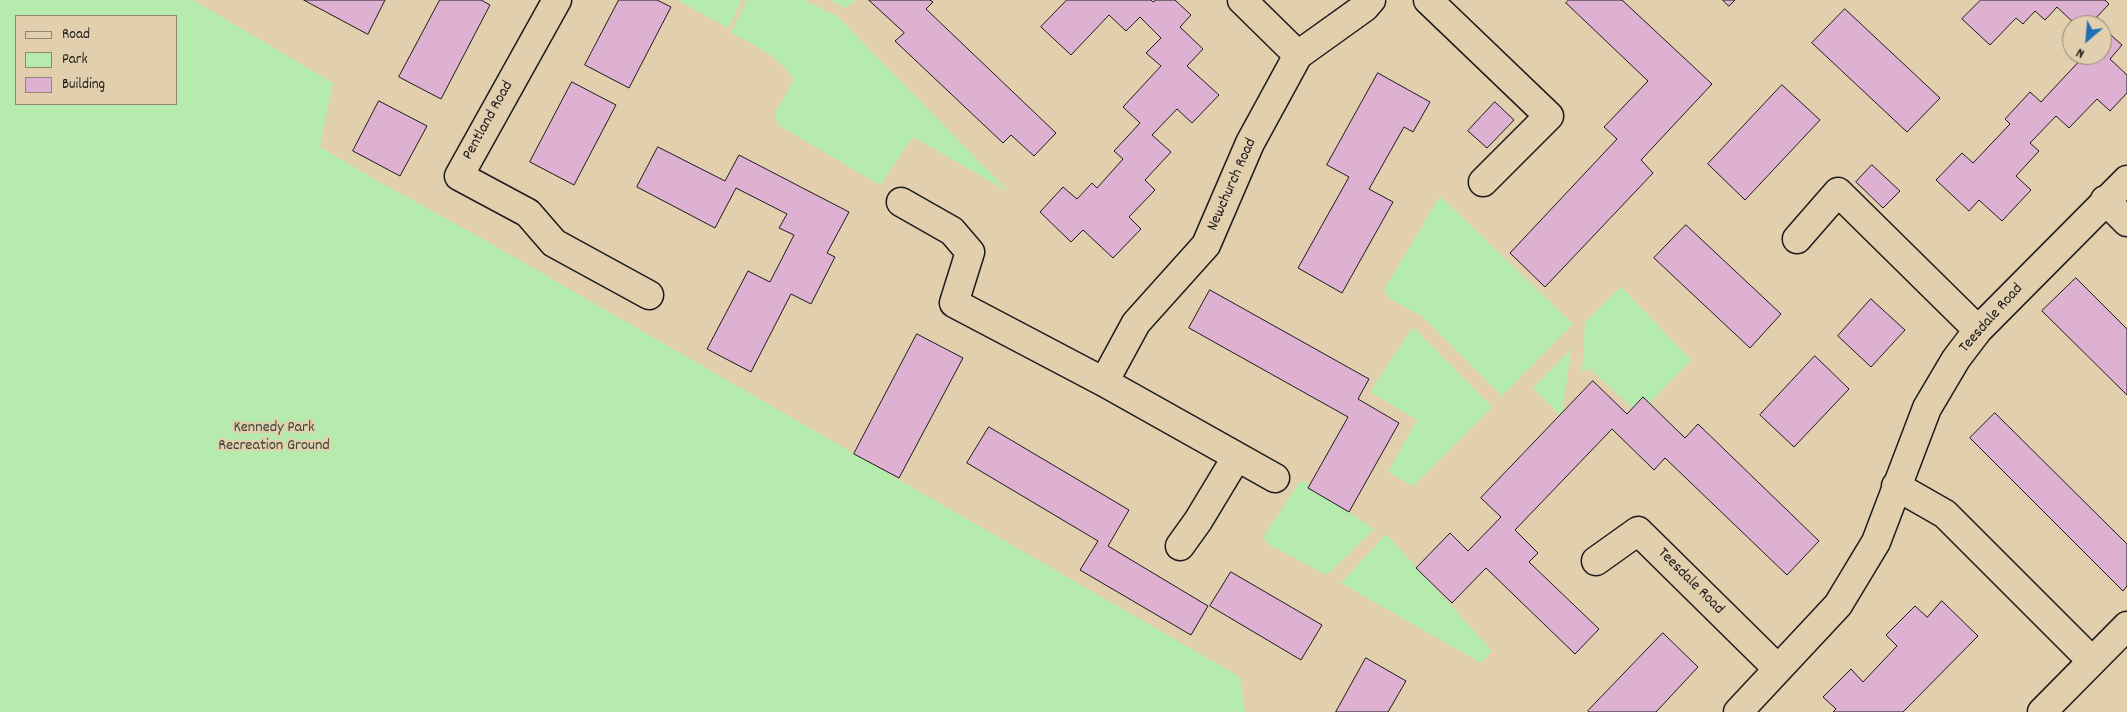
<!DOCTYPE html>
<style>
body{margin:0}
#map{position:relative;width:2127px;height:712px;overflow:hidden;background:#e2cfad;font-family:Dekko,sans-serif}
canvas{display:block}
.legend{position:absolute;left:15px;top:15px;width:162px;height:90px;box-sizing:border-box;background:#e2cfad;border:1px solid #938773;margin:0;padding:6px 9px;list-style:none;font-size:15px;color:#1c1c1c}
.legend li{display:flex;align-items:center;gap:10px;height:25px}
.legend b{width:25px;border:1px solid #938773}
.north{position:absolute;left:2062px;top:15px;width:50px;height:50px;box-sizing:border-box;background:#e2cfad;border:1px solid #938773;border-radius:50%;rotate:207deg;font-size:14px;font-weight:700;line-height:20px;text-align:center;color:#1c1c1c}
.north::after{content:'';display:block;margin:auto;width:18px;height:22px;background:#1f6fb2;clip-path:polygon(50% 0,100% 100%,50% 72%,0 100%)}
</style>
<div id="map">
<canvas width="2127" height="712"></canvas>
<ul class="legend">
<li><b style="height:6px;background:#e2cfad"></b>Road</li>
<li><b style="height:14px;background:#b5ebad"></b>Park</li>
<li><b style="height:14px;background:#deb0d2"></b>Building</li>
</ul>
<div class="north">N</div>
</div>
<script>
const g = document.querySelector('canvas').getContext('2d');
g.lineJoin = 'round';
function paint(path, color) { g.fillStyle = color; g.fill(path, 'evenodd'); }
function stroke(path, color, width, dash) { g.strokeStyle = color; g.lineWidth = width; g.lineCap = dash ? 'butt' : 'round'; g.setLineDash(dash || []); g.stroke(path); }
function drawText(font, color, halo, rows, align = 'center') {
  g.font = font + ' Dekko,sans-serif'; g.lineWidth = 4.5; g.setLineDash([]); g.textBaseline = 'middle'; g.strokeStyle = halo; g.fillStyle = color; for (const [text, x, y, turn = 0] of rows) {
    g.save(); g.translate(x, y); g.rotate((+turn || 0) * Math.PI / 180); g.textAlign = isNaN(turn) ? turn : align; if (halo) g.strokeText(text, 0, 0); g.fillText(text, 0, 0); g.restore();
  }
}
paint(new Path2D(`
 M0,0H193L333,83L320,147L383,184L476,235L1240,677L1245,712H0ZM16,16H176V104H16Z
 M677,0H742L728,28Z
 M747,0H804L837,16L1009,192L913,137L880,185L778,125L775,113L794,80C780,57 754,45 731,33Z
 M830,0H856L846,8Z
 M1440,196L1573,324L1502,396L1422,316L1390,299L1384,290Z
 M1621,287L1691,360L1639,414L1589,368L1582,373L1585,322Z
 M1413,327L1492,407L1413,486L1388,472L1417,420L1370,392Z
 M1571,349L1562,417L1533,388Z
 M1301,480L1374,529L1327,575L1268,544L1263,537Z
 M1386,534L1492,651L1481,663L1341,583Z`), '#b5ebad');
const building = new Path2D(`
 M304,0H385L368,34Z
 M440,0H481L490,5L441,99L399,77Z
 M619,0H657L671,7L629,88L585,65Z
 M869,0H930L933,2L926,9L1056,133L1034,156L1011,135L1003,143L895,41L904,33Z
 M1067,0H1151L1153,2L1156,0H1175L1191,15L1180,27L1203,49L1187,66L1219,95L1192,123L1177,109L1152,135L1171,152L1145,180L1155,190L1129,217L1141,229L1113,258L1083,230L1071,242L1040,212L1063,187L1077,199L1092,183L1097,188L1123,159L1114,151L1140,123L1123,107L1161,66L1146,53L1161,38L1140,17L1126,31L1109,15L1071,55L1041,27Z
 M1569,0H1622L1712,84L1641,160L1653,173L1545,287L1510,253L1617,139L1604,127L1648,81L1566,3Z
 M1723,0H1735L1729,6Z
 M1981,0H2105L2109,4L2094,20L2099,25H2076L2057,7L2045,20L2035,11L2023,24L2016,18L1990,45L1962,19Z
 M1845,9L1940,98L1907,132L1812,43Z
 M2102,27L2122,45L2110,59L2127,75V93L2110,111L2097,99L2069,128L2056,116L2030,143L2039,151L2016,176L2031,190L2002,221L1979,200L1969,211L1936,180L1962,153L1973,163L2010,124L2005,119L2030,92L2041,102L2084,56L2083,55H2102Z
 M1378,73L1430,102L1413,132L1404,127L1369,189L1393,202L1342,293L1298,268L1349,177L1327,165Z
 M572,82L616,105L574,185L530,162Z
 M1782,85L1820,120L1745,200L1708,164Z
 M379,101L427,126L400,176L353,151Z
 M1495,102L1514,120L1487,148L1468,131Z
 M658,147L725,181L739,155L849,212L827,253L835,257L811,304L791,294L751,372L707,349L748,271L770,282L794,235L779,228L787,214L736,188L715,228L637,187Z
 M1872,165L1900,191L1883,208L1856,182Z
 M1686,225L1781,314L1750,348L1654,258Z
 M2076,278L2127,329V395L2042,311Z
 M1210,290L1369,379L1358,399L1399,423L1349,512L1308,488L1348,417L1189,328Z
 M1871,299L1905,330L1871,367L1838,336Z
 M917,334L963,358L899,478L854,454Z
 M1815,356L1849,389L1794,447L1760,415Z
 M1593,381L1627,414L1643,397L1685,438L1698,424L1819,541L1787,575L1665,458L1654,470L1612,429L1515,530L1538,553L1529,562L1599,629L1575,654L1486,568L1452,603L1416,568L1450,533L1468,551L1501,517L1481,498Z
 M1995,413L2127,544V586L2123,591L1970,438Z
 M989,427L1129,510L1108,546L1208,606L1191,635L1080,570L1098,541L967,463Z
 M1231,572L1322,625L1301,660L1210,606Z
 M1942,601L1978,636L1903,712H1833L1836,709L1823,697L1851,669L1863,682L1897,646L1886,635L1915,606L1927,617Z
 M1663,633L1698,667L1656,712H1589L1588,711Z
 M1366,658L1406,681L1388,712H1336Z`);
paint(building, '#deb0d2');
stroke(building, '#1c1c1c', 1);
const minor = new Path2D(`
 M557,0L459,176L528,213L554,243L649,295
 M1242,0L1298,55
 M1428,0L1549,116L1483,182
 M2105,200L2127,222
 M901,202L952,231L970,252L954,303L1104,382L1275,478
 M1797,239L1838,192L1978,330
 M1104,382L1136,323L1206,245L1250,143L1298,55L1365,7L1371,0
 M1896,486L1945,514L2092,661
 M1180,546L1198,521L1236,458
 M1596,561L1638,531L1778,669
 M1738,712L1838,605L1876,542L1927,408L1956,359L1978,330L2127,180
 M2042,712L2127,626`);
stroke(minor, '#1c1c1c', 31);
stroke(minor, '#e2cfad', 28);
drawText('16px', '#1c1c1c', '#e2cfad', [
 ["Pentland Road",489,121,-61],
 ["Newchurch Road",1233,185,-66],
 ["Teesdale Road",1992,319,-48],
 ["Teesdale Road",1690,582,45]
]);
drawText('16px', '#3b4539', '#e2cfad', [
 ["Kennedy Park",274,429],
 ["Recreation Ground",274,447]
]);
</script>
